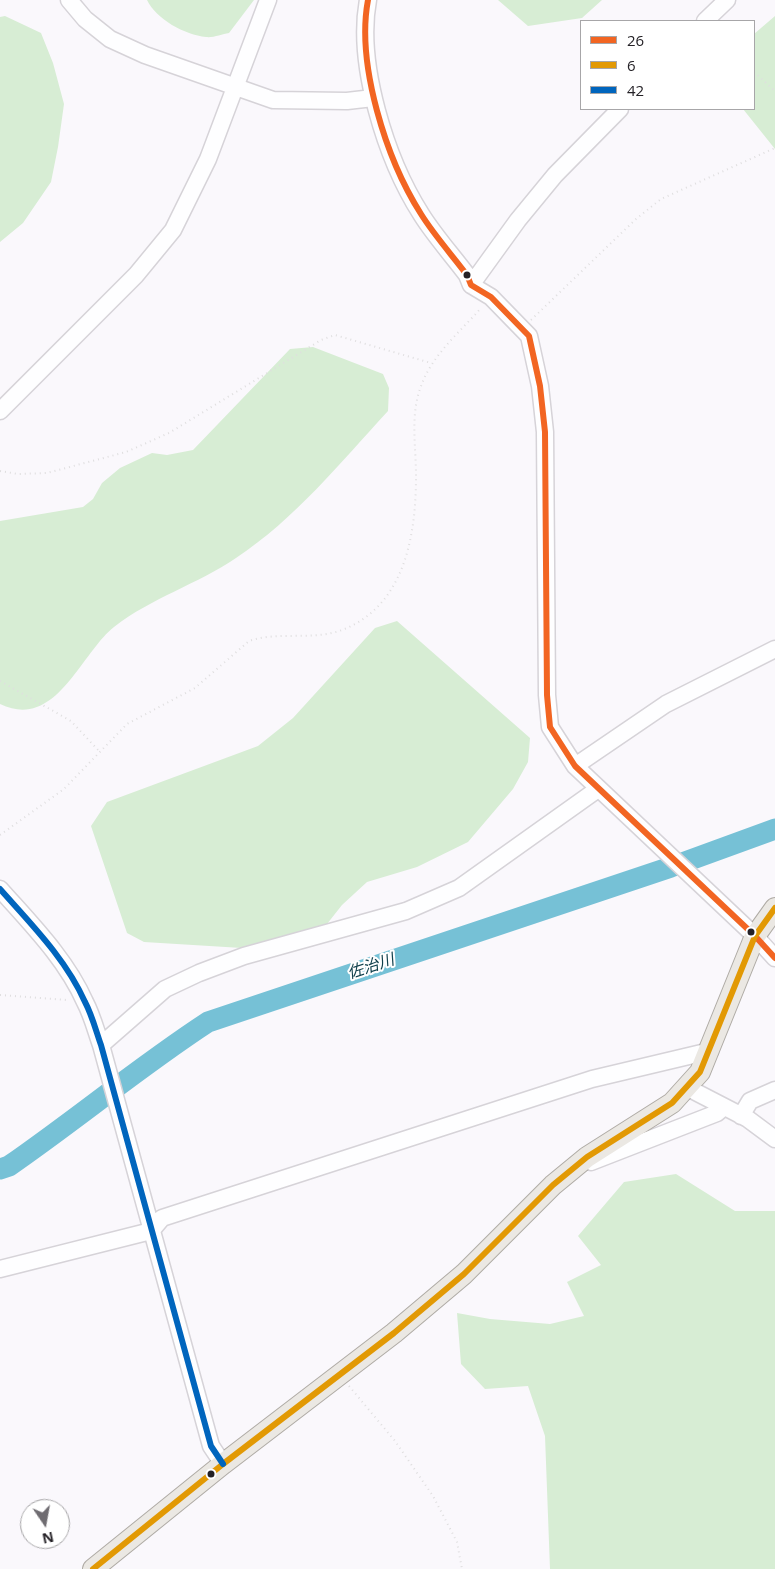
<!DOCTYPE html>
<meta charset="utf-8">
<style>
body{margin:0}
#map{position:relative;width:775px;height:1569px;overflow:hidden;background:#faf8fc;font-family:"Open Sans",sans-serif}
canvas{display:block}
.legend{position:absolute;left:580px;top:20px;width:175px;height:90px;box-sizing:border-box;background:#fff;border:1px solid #a7a6a8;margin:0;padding:6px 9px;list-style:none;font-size:15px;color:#242126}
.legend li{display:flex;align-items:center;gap:10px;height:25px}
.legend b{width:25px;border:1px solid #a7a6a8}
.north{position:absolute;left:20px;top:1499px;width:50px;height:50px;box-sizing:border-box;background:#fff;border:1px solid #a7a6a8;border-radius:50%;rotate:168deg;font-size:14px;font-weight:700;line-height:20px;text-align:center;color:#242126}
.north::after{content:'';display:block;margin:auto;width:18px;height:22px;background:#6f6c71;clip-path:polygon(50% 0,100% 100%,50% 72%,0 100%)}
</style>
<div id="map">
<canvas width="775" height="1569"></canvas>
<ul class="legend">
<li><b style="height:6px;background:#f26522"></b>26</li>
<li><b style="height:6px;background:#e29904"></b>6</li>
<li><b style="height:6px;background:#0065bd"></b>42</li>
</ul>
<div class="north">N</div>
</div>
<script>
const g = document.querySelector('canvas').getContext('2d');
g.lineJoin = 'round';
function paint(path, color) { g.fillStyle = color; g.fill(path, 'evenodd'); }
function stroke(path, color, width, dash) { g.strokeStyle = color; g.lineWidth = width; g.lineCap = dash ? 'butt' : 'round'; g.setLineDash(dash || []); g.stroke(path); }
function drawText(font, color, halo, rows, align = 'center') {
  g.font = font + ' "Open Sans","Noto Sans JP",sans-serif'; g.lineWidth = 4; g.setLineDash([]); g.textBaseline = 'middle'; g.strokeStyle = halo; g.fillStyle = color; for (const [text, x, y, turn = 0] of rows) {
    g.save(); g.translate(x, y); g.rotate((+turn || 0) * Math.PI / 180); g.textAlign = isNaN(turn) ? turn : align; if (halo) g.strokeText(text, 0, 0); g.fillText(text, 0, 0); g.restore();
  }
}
paint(new Path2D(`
 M147,0H254L229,33C222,34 213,38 206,37C185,35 156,19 147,0Z
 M498,0H602L582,18L528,26Z
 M5,16L41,33L53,63L64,104L58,147L51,182L23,223L0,242V17Z
 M775,16V149L743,109H754V34Z
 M313,347L383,374L389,388L388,411C340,463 295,519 236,558C198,584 151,598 114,627C80,654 56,731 0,704V521L83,507L93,499L102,483L120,468L152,453L167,455L193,450L290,349Z
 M397,621L530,738L528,762L513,789L468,842L417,867L367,882L342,905L312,943L242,948L144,942L127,933L91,826L107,802L258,746L293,718L375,628Z
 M676,1174L735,1211H775V1569H550L545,1436L528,1386L485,1389L461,1364L457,1313L490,1319L550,1324L584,1316L567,1282L601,1265L578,1236L624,1182Z`), '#d7edd4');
stroke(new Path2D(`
 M0,1169L9,1166C77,1119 139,1067 208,1022L671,867L775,829`), '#76c1d6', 21);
const minor = new Path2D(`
 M69,0L85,19L110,39L145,55L273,100L347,101L373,98
 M368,0C356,64 386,159 421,214C434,235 452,255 467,275L471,285L491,297L529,336L540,386L545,432L547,695L550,727L575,766L755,936L775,958
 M705,21L727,0
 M471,285L518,220L555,175L620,109
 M0,411L136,275L173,230L208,159L268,0
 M575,766L666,704L775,649
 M0,889C31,924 66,959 85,1002C92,1015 96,1031 101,1045L211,1446L223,1464
 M101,1045L165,989L199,973L244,956L406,911L459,888L598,789
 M686,1087L748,1119L775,1139
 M741,1116L750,1101L775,1090
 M591,1162L717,1113L724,1107
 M0,1269L151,1231L162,1218L592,1079L710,1051`);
const major = new Path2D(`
 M93,1569L223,1464L394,1333L464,1274L553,1185L587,1157L672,1103L700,1072L755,936L775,908`);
stroke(minor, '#d6d3d8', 19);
stroke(major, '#afaba5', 22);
stroke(new Path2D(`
 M754,72L775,91
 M531,320L636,219L661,199L775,148
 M0,471L18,474L47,473L126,452L169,433L321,340L335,335L431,363
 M0,681L71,721L99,751
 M0,835L64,789L127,724L195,688L249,641C278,631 313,641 342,630C405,606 416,535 416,476C416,446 410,415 421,386C432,355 460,332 481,308
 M0,995L67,1000
 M349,1386L395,1441L433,1496L457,1542L462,1569`), '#dfdedf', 2, [1, 4]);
stroke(minor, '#fefeff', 16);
stroke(major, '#ebe8e3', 20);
stroke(new Path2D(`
 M368,0C356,64 386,159 421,214C434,235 452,255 467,275L471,285L491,297L529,336L540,386L545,432L547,695L550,727L575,766L755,936L775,958`), '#f26522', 6);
stroke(new Path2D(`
 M93,1569L223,1464L394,1333L464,1274L553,1185L587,1157L672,1103L700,1072L755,936L775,908`), '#e29904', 6);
stroke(new Path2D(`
 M0,889C31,924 66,959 85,1002C92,1015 96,1031 101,1045L211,1446L223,1464`), '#0065bd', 6);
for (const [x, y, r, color] of [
 [467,275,4.5,"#242126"],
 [751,932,4.5,"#242126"],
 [211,1474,4.5,"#242126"]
]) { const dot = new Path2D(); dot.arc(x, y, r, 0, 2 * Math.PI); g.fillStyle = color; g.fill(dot); stroke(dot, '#fff', 2); }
drawText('italic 16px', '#10404c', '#fff', [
 ["佐治川",371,967,-18]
]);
</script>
